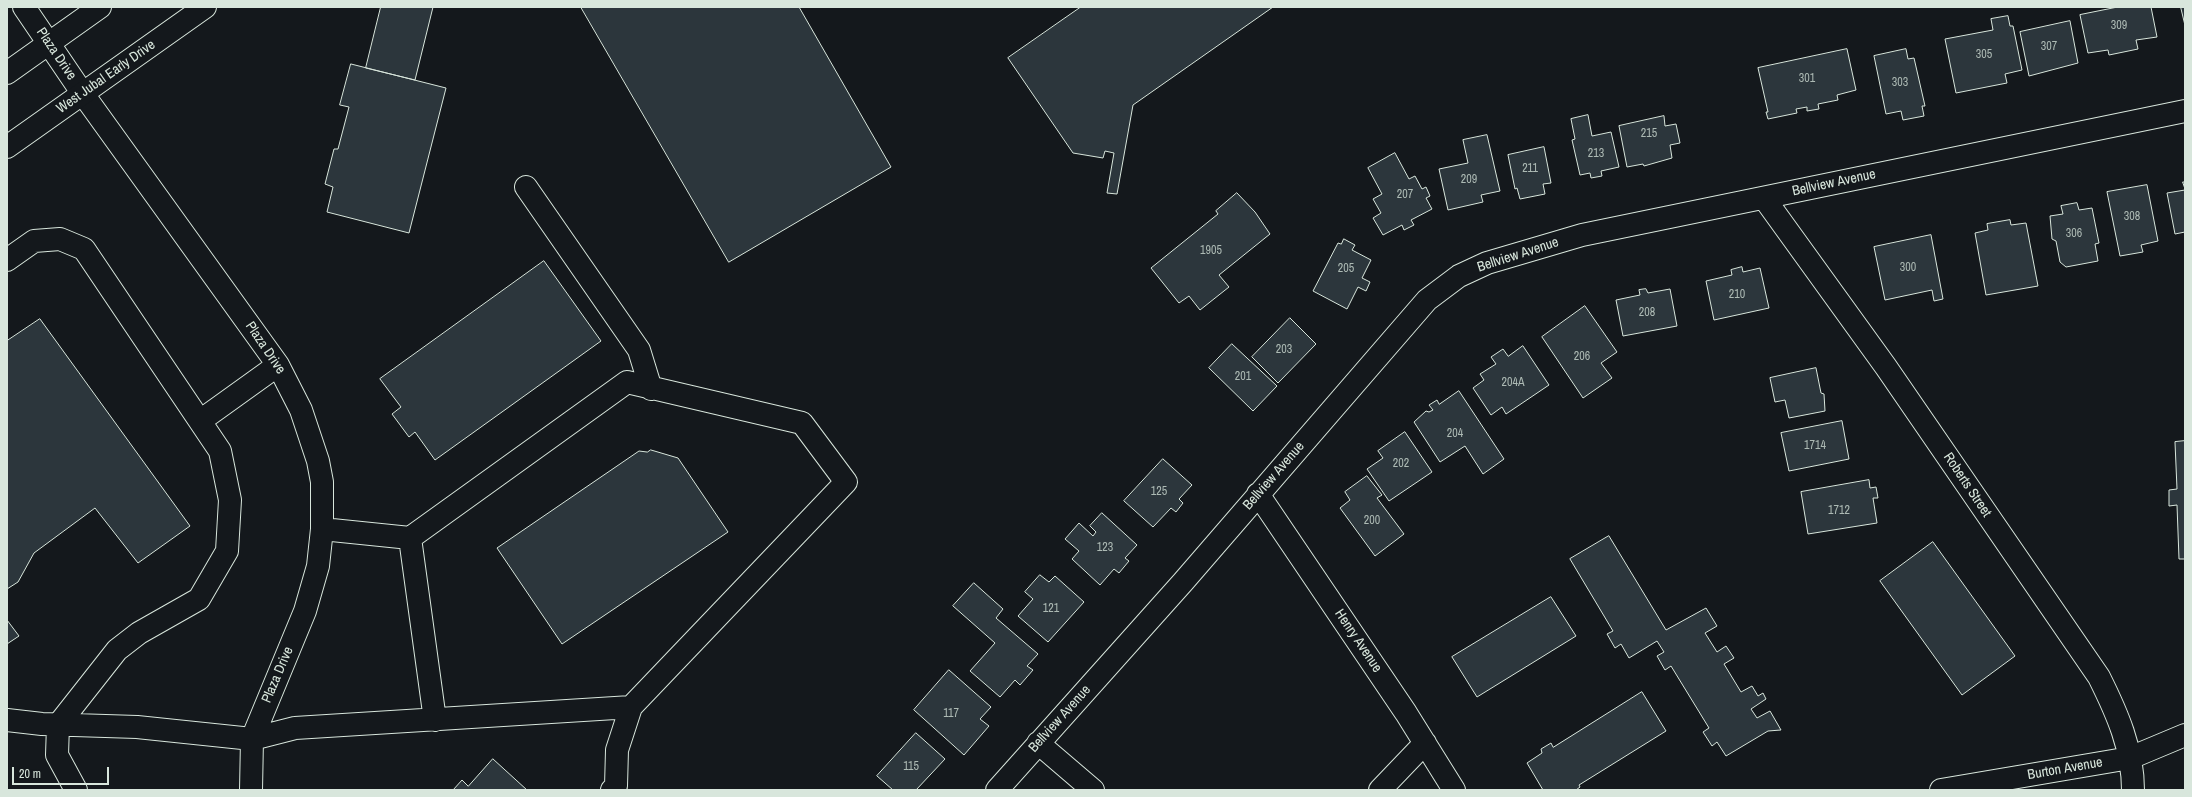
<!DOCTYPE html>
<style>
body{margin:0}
#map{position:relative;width:2192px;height:797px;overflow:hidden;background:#14181c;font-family:"Archivo Narrow",sans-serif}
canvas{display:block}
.frame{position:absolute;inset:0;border:8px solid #d8e6dc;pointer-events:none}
.scale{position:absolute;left:12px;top:767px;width:97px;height:18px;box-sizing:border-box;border:2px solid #d8e6dc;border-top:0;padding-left:5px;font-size:12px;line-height:14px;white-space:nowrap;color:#d8e6dc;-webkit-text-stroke:3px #14181c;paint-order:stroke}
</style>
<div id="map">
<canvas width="2192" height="797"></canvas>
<div class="frame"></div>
<div class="scale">20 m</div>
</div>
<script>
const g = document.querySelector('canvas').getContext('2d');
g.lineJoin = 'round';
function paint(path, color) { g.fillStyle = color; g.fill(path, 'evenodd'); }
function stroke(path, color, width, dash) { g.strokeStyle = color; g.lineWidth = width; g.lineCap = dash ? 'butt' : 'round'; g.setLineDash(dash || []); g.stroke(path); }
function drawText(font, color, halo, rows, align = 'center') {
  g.font = font + ' "Archivo Narrow",sans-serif'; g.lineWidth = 3; g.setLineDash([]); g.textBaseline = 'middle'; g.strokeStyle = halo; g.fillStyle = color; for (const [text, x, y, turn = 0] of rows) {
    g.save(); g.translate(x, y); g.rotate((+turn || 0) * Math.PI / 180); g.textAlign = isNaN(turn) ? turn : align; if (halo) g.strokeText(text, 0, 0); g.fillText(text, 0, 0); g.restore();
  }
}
const building = new Path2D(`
 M381,7H433L415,80L366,68Z
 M581,7H799L891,167L729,262Z
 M1081,7H1273L1133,105L1117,194L1107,193L1114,153L1105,151L1103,158L1073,153L1008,58Z
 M2118,7H2151L2157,37L2136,40L2138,49L2109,55L2108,50L2088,53L2080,15Z
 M2181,7H2185V25Z
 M2008,16L2010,26H2013L2022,70L2005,74L2007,83L1956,93L1945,39L1993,30L1991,19Z
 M2070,21L2078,63L2029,76L2020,32Z
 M1847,49L1856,90L1837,95L1838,100L1818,104L1819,109L1807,111V107L1796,109L1797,113L1768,119L1766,112H1768L1758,68Z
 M1906,49L1908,59L1914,58L1925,106H1922L1924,116L1903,120L1901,111L1886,114L1874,56Z
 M351,64L446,88L409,233L327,212L333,187L325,184L334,149H338L349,107L340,105Z
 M1588,115L1592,136L1611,132L1619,167L1601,171L1602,176L1591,178L1590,173L1580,175L1572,140L1575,139L1571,119Z
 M1664,116L1665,126L1676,124L1680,143L1670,145L1672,158L1644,166L1643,164L1627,167L1619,126Z
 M1487,135L1500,191L1481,195L1483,202L1448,210L1439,169L1468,163L1463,140Z
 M1544,147L1551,183L1543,184L1545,194L1520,199L1517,188L1515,189L1508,155Z
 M1395,153L1409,179L1415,176L1422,189L1426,187L1430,196L1426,198L1432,209L1411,220L1414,225L1404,230L1402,225L1383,235L1373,218L1381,213L1373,199L1382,194L1368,168Z
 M2183,182H2185V232L2175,234L2167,193L2185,190Z
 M2147,185L2158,241L2141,245L2143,252L2120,256L2107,192Z
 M1237,193L1255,212L1270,234L1219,275L1229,287L1200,310L1189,296L1179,303L1151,268L1218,214L1216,211Z
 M2077,203L2079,210L2092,208L2099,243L2095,244L2098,261L2066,267L2060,262L2056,241L2052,239L2050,216L2063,214L2061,206Z
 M2010,220L2011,225L2026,223L2038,286L1986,295L1975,233L1988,230L1987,224Z
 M1931,235L1943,299L1934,301L1932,290L1885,300L1874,247Z
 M1344,239L1355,245L1352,250L1371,260L1362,278L1370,282L1366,291L1358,287L1347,309L1313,291L1338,243L1341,244Z
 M544,261L601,341L435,460L415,432L409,437L392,414L401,407L380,379Z
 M1742,267L1743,272L1760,268L1769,308L1714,320L1706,281L1732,275L1731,270Z
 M1646,289L1648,293L1670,289L1677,326L1623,336L1616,300L1640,295L1639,290Z
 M1585,306L1617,352L1601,363L1612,378L1583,398L1542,337Z
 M1290,318L1316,344L1278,383L1252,357Z
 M40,319L190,526L138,563L95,508L34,553L18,582L7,589V341Z
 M1232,344L1277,386L1253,411L1209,368Z
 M1523,346L1549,385L1506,414L1502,407L1491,415L1473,388L1484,380L1480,374L1496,364L1491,357L1503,349L1508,356Z
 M1816,368L1821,393L1824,394L1825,411L1789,418L1785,400L1775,402L1770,378Z
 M1459,391L1504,459L1483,474L1465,446L1440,462L1414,422L1426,411L1429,412L1433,410L1429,405L1437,400L1439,404Z
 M1842,421L1849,459L1789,471L1781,433Z
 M1405,432L1432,472L1389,501L1367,469L1383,458L1378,451Z
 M2185,441V559H2179L2177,505L2169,506V490L2177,489L2175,442Z
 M651,450L678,458L728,532L562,644L497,548L639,451L647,452Z
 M1163,459L1192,485L1179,499L1183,503L1176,512L1171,508L1153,527L1124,501Z
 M1367,476L1382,495L1377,498L1404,534L1375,556L1340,508L1350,500L1345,492Z
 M1869,480L1870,488L1876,487L1878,498H1873L1877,523L1808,534L1801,492Z
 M1102,513L1137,545L1125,558L1129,561L1119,573L1114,569L1100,585L1072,559L1079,551L1065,539L1079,523L1093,536L1096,532L1090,526Z
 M1609,536L1666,630L1706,608L1717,626L1705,633L1717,652L1726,646L1734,658L1724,664L1741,692L1752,686L1758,696L1763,693L1766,699L1751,709L1757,718L1770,711L1781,730L1768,731L1726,756L1717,742L1712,746L1703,732L1709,728L1671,666L1665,670L1657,656L1664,652L1657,641L1629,658L1621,644L1615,648L1607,634L1613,631L1570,559Z
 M1933,542L2015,656L1962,695L1880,581Z
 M1040,575L1049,582L1055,576L1084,602L1048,642L1018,616L1033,599L1025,592Z
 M974,583L1003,609L996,618L1038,654L1027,666L1033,670L1020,685L1015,680L1000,697L970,671L995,643L953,606Z
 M1551,597L1576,636L1477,697L1452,657Z
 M7,620L19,636L7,644Z
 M949,670L991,707L980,719L989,726L964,755L914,710Z
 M1642,692L1666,731L1579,785L1580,787L1576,790H1543L1527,763L1542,753L1541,749L1551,743L1553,747Z
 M916,733L945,759L916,790H893L877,776Z
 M493,759L527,790H453L462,780L468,786Z`);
paint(building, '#2c363c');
stroke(building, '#d8e6dc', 1);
const minor = new Path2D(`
 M24,7L83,94L278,365L301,410L318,461L322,482V529L318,566L305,611L252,739L251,790
 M526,187L639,350L651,389
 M1764,198L1886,367L2099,677C2117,713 2133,749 2133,790
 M7,260L34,241L60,239L84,249L220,451L230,500L227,551L199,599L139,633L117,650L58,725L57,755L76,790
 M200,421L278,365
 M1258,494L1406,713L1454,790
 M410,538L435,720
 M7,720L42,724L137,727L252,739L295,728L631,707L846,482L802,423L627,382L410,538L322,529
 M1038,743L1093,790
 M612,790L616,786L617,750L631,707
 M997,790L1183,582L1427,300L1459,276L1487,263L1582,235L2185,111
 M1380,790L1425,743
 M1941,790L2130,758L2185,735`);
const major = new Path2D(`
 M7,73L100,7
 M7,147L205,7`);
stroke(minor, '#d8e6dc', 24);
stroke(major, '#d8e6dc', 24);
stroke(minor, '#14181c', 22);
stroke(major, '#14181c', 22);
drawText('12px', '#adbab4', null, [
 ["309",2119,26],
 ["307",2049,47],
 ["305",1984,55],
 ["301",1807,79],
 ["303",1900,83],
 ["215",1649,134],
 ["213",1596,154],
 ["211",1530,169],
 ["209",1469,180],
 ["207",1405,195],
 ["308",2132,217],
 ["306",2074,234],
 ["1905",1211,251],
 ["300",1908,268],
 ["205",1346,269],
 ["210",1737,295],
 ["208",1647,313],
 ["203",1284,350],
 ["206",1582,357],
 ["201",1243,377],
 ["204A",1513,383],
 ["204",1455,434],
 ["1714",1815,446],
 ["202",1401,464],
 ["125",1159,492],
 ["1712",1839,511],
 ["200",1372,521],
 ["123",1105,548],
 ["121",1051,609],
 ["117",951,714],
 ["115",911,767]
]);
drawText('14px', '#d8e6dc', '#14181c', [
 ["Plaza Drive",56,54,56],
 ["West Jubal Early Drive",106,77,-35],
 ["Bellview Avenue",1834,183,-12],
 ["Bellview Avenue",1518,255,-18],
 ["Plaza Drive",265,348,56],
 ["Bellview Avenue",1274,476,-49],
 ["Roberts Street",1967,485,56],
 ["Henry Avenue",1358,641,56],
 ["Plaza Drive",278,675,-67],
 ["Bellview Avenue",1060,719,-48],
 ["Burton Avenue",2065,769,-10]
]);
</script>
